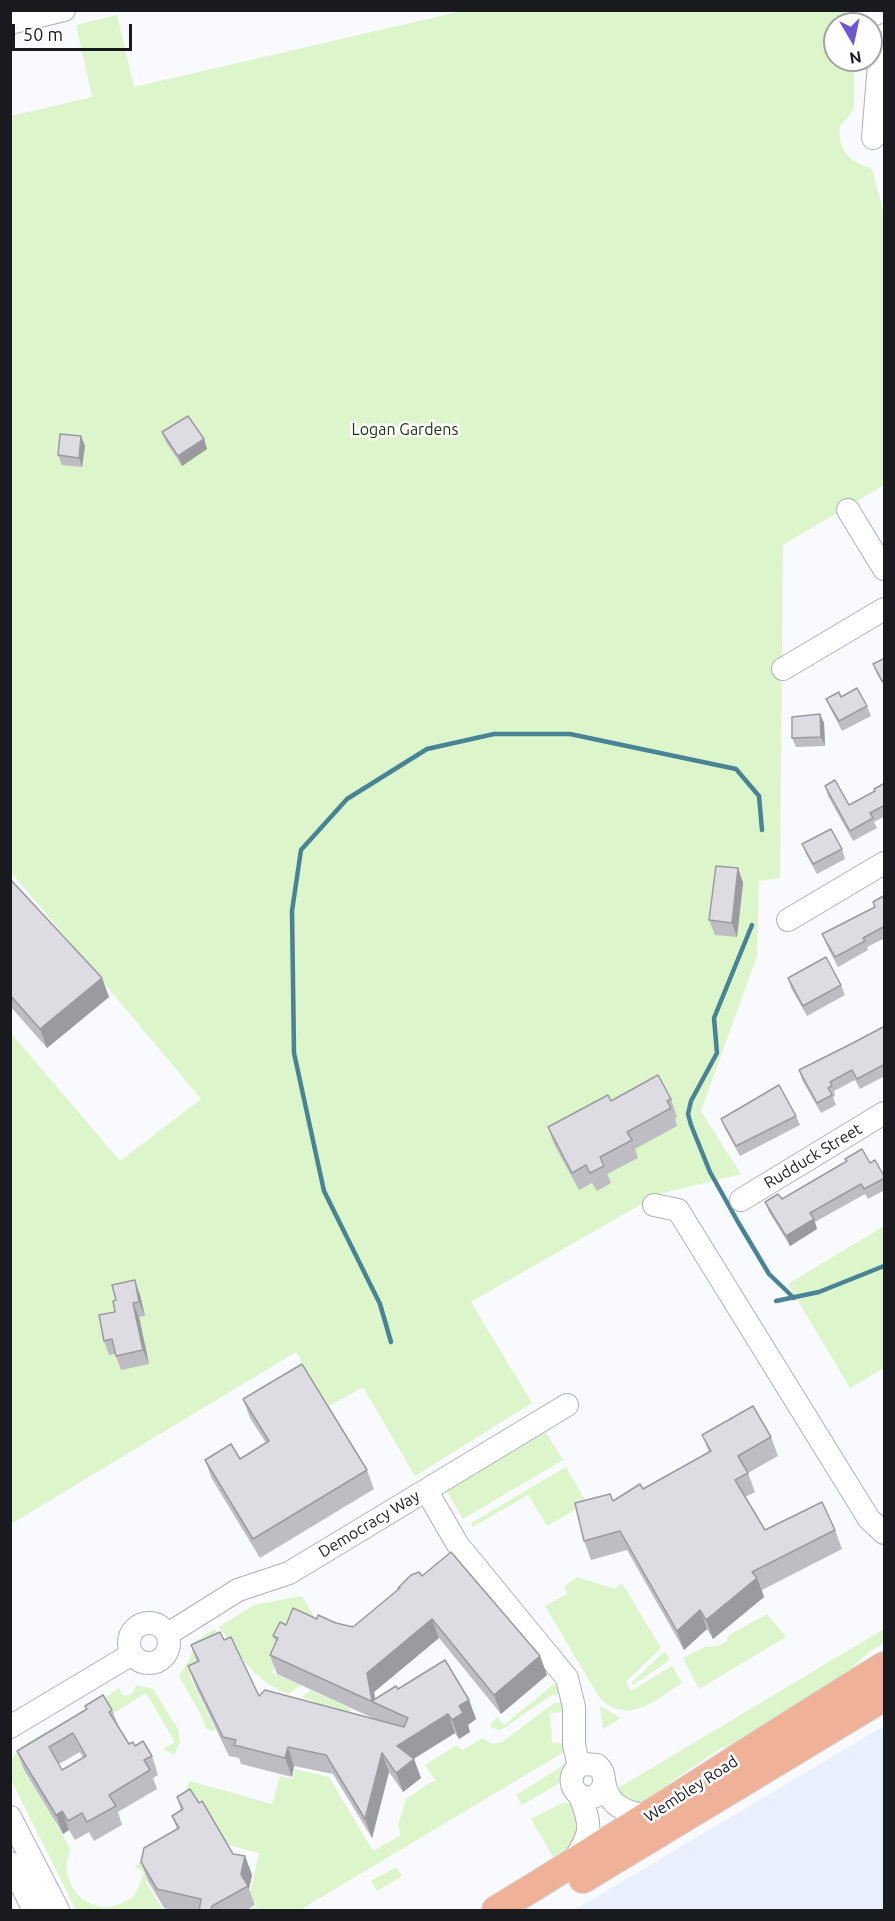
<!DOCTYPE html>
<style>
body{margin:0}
#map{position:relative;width:895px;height:1921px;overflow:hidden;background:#f8fafe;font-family:Ubuntu,sans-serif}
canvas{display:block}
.frame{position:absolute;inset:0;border:12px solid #191a1d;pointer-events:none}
.north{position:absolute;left:823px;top:12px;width:60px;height:60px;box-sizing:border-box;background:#fff;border:2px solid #a3a3a5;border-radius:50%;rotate:171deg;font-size:16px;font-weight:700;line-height:24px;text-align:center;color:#191a1d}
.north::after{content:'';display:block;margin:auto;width:21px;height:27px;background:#6d58d2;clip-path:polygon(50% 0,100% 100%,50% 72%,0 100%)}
.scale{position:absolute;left:12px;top:24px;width:120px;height:27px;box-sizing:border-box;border:3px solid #191a1d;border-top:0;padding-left:8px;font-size:18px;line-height:21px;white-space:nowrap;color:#191a1d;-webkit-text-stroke:4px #fff;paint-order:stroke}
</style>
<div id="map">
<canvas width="895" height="1921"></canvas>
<div class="frame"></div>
<div class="north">N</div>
<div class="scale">50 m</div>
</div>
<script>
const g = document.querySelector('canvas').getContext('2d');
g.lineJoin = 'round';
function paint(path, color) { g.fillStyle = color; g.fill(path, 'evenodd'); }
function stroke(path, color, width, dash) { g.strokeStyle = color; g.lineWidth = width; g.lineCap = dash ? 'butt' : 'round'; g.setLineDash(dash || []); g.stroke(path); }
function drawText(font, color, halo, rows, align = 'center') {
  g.font = font + ' Ubuntu,sans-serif'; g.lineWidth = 5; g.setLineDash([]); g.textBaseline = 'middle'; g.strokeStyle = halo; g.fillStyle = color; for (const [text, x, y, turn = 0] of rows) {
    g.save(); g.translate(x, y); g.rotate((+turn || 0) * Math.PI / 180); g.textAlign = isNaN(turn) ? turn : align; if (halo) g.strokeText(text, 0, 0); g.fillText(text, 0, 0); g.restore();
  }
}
paint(new Path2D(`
 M884,1726V1910H574L588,1902Z`), '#e9effd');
paint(new Path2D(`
 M462,11H846L850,24H835V60H854V109L839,128C840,154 849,160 872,169L884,214V485L783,545L780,878L759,881L757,956L701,1111L741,1174L659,1194L471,1302L532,1403L415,1476L363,1387L329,1406L296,1352L11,1524V1033L120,1161L201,1099L11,872V116L92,97L76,25L117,15L134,87Z
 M884,1226V1368L850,1388L788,1284Z
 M545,1431L563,1460L463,1519L446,1490Z
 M566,1467L587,1503L547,1526L528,1495L473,1527L471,1523Z
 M577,1577L615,1589L622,1583L661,1648L626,1682L631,1691L672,1666L682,1683C655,1700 628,1727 599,1697L545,1606L567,1594L564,1587Z
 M302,1596L324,1634L295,1622L272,1673L301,1685L289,1694C255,1682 239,1655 219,1627L254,1605Z
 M767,1614L786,1637L699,1689L683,1658L705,1647L718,1646L727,1641L729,1635Z
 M215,1629L223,1644L196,1661L199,1669L189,1675L216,1731H211L206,1728L201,1715L179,1676L190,1659L194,1642Z
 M884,1629V1643L869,1652L816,1701L747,1742L721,1748L671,1782L661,1795L629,1810L615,1790Z
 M665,1651L670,1660L633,1685L631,1683Z
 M555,1683L560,1694L550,1696L504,1728L499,1730L491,1727V1723L497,1717L504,1725Z
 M136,1685L153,1689L178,1729L180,1742L174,1755L163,1749L175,1742L146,1693L23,1769L48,1810L62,1818L55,1822L71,1850C54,1882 90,1921 124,1902C128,1900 133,1898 135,1894C139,1888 141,1879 144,1872L135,1867L145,1858L148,1864L146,1882L163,1910H76L11,1780C11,1774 9,1766 12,1760C18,1745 41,1736 54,1728V1732L87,1709L107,1703L106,1697L119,1688L122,1695L128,1696L134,1691Z
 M310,1690L350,1708V1716L302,1697Z
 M563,1702V1712L550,1713L552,1743H564V1752L300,1910H250L257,1906L250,1893L259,1853L228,1845L212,1817L206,1820L184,1814L179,1804L190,1781L272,1804L280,1776L293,1779L295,1769L329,1777L373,1851L401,1835L398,1825L406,1799L431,1782L436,1781L425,1765L457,1745L462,1750L483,1738C488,1744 494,1745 502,1742L554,1703Z
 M600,1706L621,1718L603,1729Z
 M564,1765V1778L558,1784L522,1805L516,1795Z
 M564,1802L575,1806L583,1818L574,1845L553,1857L531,1819Z
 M396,1867L402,1876L377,1891L371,1881Z`), '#dcf5ca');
stroke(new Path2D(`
 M752,925L714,1018L717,1053L691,1101L688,1114L691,1125L710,1172L738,1222L769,1274L794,1298
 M776,1301L819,1292L884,1266
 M391,1342L380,1304L324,1191L294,1053L292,911L301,850L347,799L427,749L494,734H570L736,769L759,796L762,830`), '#488495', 4.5);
const minor = new Path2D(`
 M10,23L64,10
 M873,138L880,51L884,35
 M848,510L884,569
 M783,669L884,609
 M788,920L884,863
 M741,1200L884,1113
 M654,1205L678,1210L869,1519L884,1533
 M426,1490L458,1545L567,1678L574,1707V1745L579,1766
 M129 1643a20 20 0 1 1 40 0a20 20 0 1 1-40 0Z
 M168,1634L238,1590L289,1573L567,1405
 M10,1727L132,1654
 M605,1785L596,1796C573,1804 561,1773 584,1764L597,1765C605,1772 603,1777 605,1786C611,1809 630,1813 649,1816
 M10,1817L58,1910
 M10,1863L34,1910
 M572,1863C591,1833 593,1829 580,1796`);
const major = new Path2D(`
 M583,1879L884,1697
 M496,1910C627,1831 754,1746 884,1666`);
stroke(minor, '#adb0b7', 24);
stroke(major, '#d6d6d6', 30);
stroke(minor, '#fff', 22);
stroke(major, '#efb298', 28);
paint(new Path2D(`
 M162,432L204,439L207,449L182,466L166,442Z
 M81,436L85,446L82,467L62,465L58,455Z
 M885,658V688L877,674L873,664Z
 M841,697L867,706L871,716L842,731L830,708L826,699Z
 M820,714L824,723L825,746L796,747L792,738Z
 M885,783V816L874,822L877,828L853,841L828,796L825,786L849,805L875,791Z
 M802,844L842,849L845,859L817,874L806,854Z
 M738,868L743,883L737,937L715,935L709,920Z
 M10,879L102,978L109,997L47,1048L10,1006Z
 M885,895V938L867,947L868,950L838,967L826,944L822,934L875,907L873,902Z
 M788,978L841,985L845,995L807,1016L791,988Z
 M885,1026V1076L860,1089L855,1080L834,1091L835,1096L833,1097L836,1105L821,1113L802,1080L799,1070L851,1044Z
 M671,1099L677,1117L675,1118L677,1126L635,1149L638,1158L607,1174L611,1183L597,1191L592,1183L579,1190L554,1144L548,1127L611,1101Z
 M796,1116L800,1125L740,1156L725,1129L721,1119Z
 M845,1159L870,1163L885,1177V1190L868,1199L865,1194L815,1222L817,1229L790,1246L769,1212L765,1202L782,1199L846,1162Z
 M140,1295L145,1316L139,1317L149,1364L121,1370L115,1354L109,1355L104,1341L115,1312Z
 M243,1399L367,1470L374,1489L260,1558L212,1479L205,1460L240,1459L266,1443L250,1418Z
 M702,1435L771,1437L778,1456L748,1473L755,1492L745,1497L765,1530H835L842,1549L762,1590L764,1597L713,1639L707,1629L684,1650L627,1550L591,1560L584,1541L613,1501L643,1489L709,1452Z
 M422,1576L540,1656L547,1675L501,1714L439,1638L374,1692L375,1699L398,1689L469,1700L476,1719L468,1725L470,1732L459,1739L455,1733L414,1759L421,1778L403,1792L389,1772L372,1838L333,1774L294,1766L292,1777L241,1764L239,1758L229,1756L195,1685L188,1666L197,1662L191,1645L224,1640L259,1696L377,1720L277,1674L270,1655L276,1642L273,1636L286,1625L317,1619L353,1627L399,1590L398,1588Z
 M85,1706L112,1710L119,1727L129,1744L135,1746L152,1756L158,1775L153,1778L157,1789L118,1812L122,1825L94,1841L89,1832L75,1840L69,1830L63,1834L24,1770L17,1751L86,1709ZM80,1752L83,1758L62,1770L59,1764Z
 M177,1797L199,1803L233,1854L245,1856L252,1875L249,1889L255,1905L245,1911H174L164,1908L148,1881L141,1862L177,1829L172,1816L181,1810Z`), '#bebdc3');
paint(new Path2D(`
 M81,436L85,446L82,467L79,458Z
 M204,439L207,449L182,466L178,456Z
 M820,714L824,723L825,746L821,737Z
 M738,868L743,883L737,937L732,923Z
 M102,978L109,997L47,1048L40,1029Z
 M814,1219L817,1229L790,1246L786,1236Z
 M135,1280L140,1295L145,1316L139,1302Z
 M133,1303L139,1317L149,1364L143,1350Z
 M757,1578L764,1597L713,1639L706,1620Z
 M700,1610L707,1629L684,1650L677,1631Z
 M432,1619L439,1638L374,1692L376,1703L373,1702L367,1673Z
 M540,1656L547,1675L501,1714L494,1695Z
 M469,1700L476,1719L468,1725L470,1732L459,1739L452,1720L459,1706Z
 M448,1714L455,1733L403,1765L397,1746Z
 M288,1747L294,1766L292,1777L285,1758Z
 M382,1753L389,1772L372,1838L365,1819Z
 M414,1759L421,1778L403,1792L396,1773Z
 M62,1811L69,1830L63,1834L56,1815Z
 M245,1856L252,1875L249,1889L241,1874Z`), '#9b9a9f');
const building = new Path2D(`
 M188,416L204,439L178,456L162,432Z
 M60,434L81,436L79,458L58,455Z
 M885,658V680L882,681L873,664Z
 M857,688L867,706L839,721L826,699L839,692L841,697Z
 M820,714L821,737L792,738V717Z
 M835,780L849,805L875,791L874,789L885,783V805L870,813L873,818L850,831L825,786Z
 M831,829L842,849L813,864L802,844Z
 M716,866L738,868L732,923L709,920Z
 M10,879L102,978L40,1029L10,995Z
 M885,895V926L863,938L865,941L835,957L822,934L875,907L873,902Z
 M826,957L841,985L803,1006L788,978Z
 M885,1026V1064L857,1079L852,1070L830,1082L832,1086L828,1088L832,1095L817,1103L799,1070L851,1044Z
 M658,1075L671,1099L667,1101L671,1108L627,1132L632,1140L600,1157L604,1166L590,1173L586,1165L572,1173L548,1127L608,1095L611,1101Z
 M779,1085L796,1116L736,1146L721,1119Z
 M862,1149L870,1163L875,1160L885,1178L864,1189L861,1184L810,1213L814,1219L786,1236L765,1202L778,1194L782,1199L847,1161L845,1159Z
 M135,1280L139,1302L133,1303L143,1350L116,1356L112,1339L104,1341L99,1315L115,1312L113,1301L116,1300L112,1285Z
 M302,1364L367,1470L253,1539L205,1460L231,1444L240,1459L269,1441L243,1399Z
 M753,1406L771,1437L738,1456L748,1473L735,1480L765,1530L822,1502L835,1530L752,1572L757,1578L706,1620L700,1610L677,1631L620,1531L584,1541L575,1503L610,1494L613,1501L640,1484L643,1489L711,1451L702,1435Z
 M451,1552L540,1656L494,1695L432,1619L367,1673L372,1701L396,1686L398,1689L445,1660L469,1700L459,1706L463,1713L452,1720L448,1714L397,1746L414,1759L396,1773L382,1753L365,1819L326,1755L288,1747L285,1758L234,1745L236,1740L223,1737L188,1666L199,1661L191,1645L220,1632L224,1640L231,1637L259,1696L265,1690L404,1727L408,1718L270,1655L278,1638L273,1636L280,1622L286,1625L293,1608L317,1619L318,1615L336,1623L353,1627L400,1588H398L411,1575L419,1572L422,1576Z
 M103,1695L112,1710L109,1712L129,1744L133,1742L135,1746L143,1741L152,1756L144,1760L150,1770L109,1795L116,1806L87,1822L82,1813L68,1821L62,1811L56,1815L17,1751L87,1709L85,1706ZM73,1733L86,1756L62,1770L49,1747Z
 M190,1789L199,1803L202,1801L233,1854L245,1856L241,1874L248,1886L212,1906L211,1911H199L201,1899L157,1889L141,1862L144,1848L179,1828L172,1816L183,1809L177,1797Z`);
paint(building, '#dddce3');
stroke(building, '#9b9a9f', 1.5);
drawText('16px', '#21370d', '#fff', [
 ["Logan Gardens",405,430]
]);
drawText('16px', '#191a1d', '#fff', [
 ["Rudduck Street",813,1156,-31],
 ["Democracy Way",369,1524,-31],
 ["Wembley Road",691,1789,-33]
]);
</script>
